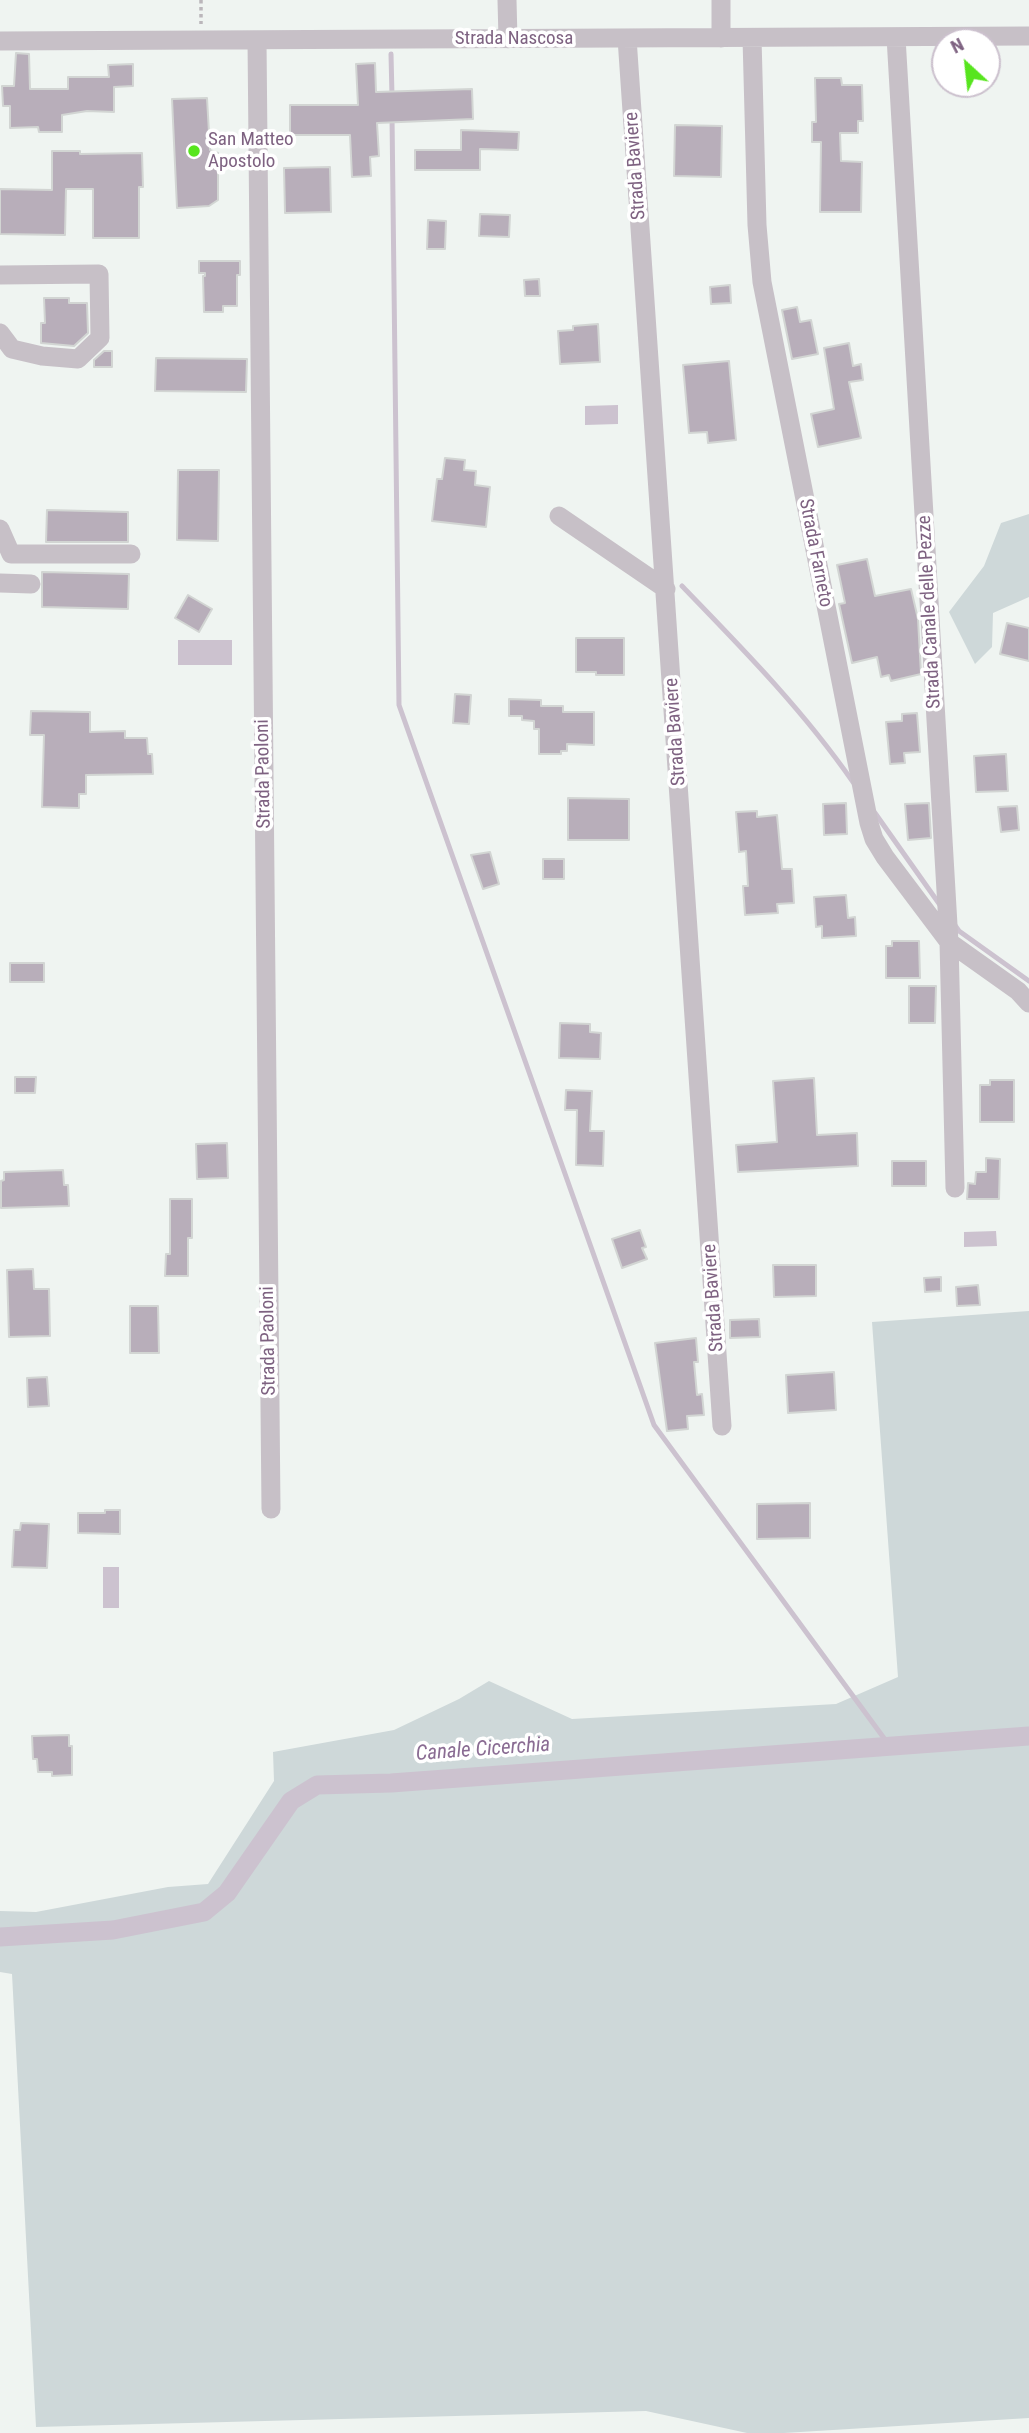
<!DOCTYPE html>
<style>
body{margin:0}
#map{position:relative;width:1029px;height:2433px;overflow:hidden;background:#eff4f1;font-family:"Roboto Condensed",sans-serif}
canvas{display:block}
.north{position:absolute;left:931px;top:28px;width:70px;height:70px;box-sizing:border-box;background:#fff;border:2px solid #cbc0cd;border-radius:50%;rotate:333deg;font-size:19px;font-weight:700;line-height:28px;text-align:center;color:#7e6281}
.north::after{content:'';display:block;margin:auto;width:24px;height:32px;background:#57e51e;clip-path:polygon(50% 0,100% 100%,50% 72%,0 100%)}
</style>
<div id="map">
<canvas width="1029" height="2433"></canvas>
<div class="north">N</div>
</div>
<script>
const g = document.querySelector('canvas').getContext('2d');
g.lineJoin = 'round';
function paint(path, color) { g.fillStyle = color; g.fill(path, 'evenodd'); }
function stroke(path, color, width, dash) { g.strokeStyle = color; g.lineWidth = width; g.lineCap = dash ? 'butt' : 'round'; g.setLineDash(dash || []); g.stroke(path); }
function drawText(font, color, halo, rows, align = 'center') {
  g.font = font + ' "Roboto Condensed",sans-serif'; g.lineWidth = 7; g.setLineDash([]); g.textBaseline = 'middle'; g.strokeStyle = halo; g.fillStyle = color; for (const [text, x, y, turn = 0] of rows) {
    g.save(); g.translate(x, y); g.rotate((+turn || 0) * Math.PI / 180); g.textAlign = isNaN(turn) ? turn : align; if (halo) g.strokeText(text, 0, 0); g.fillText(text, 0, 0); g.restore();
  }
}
paint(new Path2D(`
 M1029,514V597L993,613L992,647L975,664L949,612L984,566L1001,523Z
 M1029,1311V2418L784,2433H747L646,2411L36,2427L12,1974L0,1972V1911L36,1912L168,1887L208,1884L274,1781L273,1752L394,1730L459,1699L489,1681L572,1719L836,1704L898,1677L872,1322Z`), '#ced8d9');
paint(new Path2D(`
 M618,405V424L585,425V406Z
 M178,640H232V665H178Z
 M996,1231L997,1246L964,1247V1232Z
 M103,1567H119V1608H103Z`), '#ccc2cf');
stroke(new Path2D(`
 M391,54L392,96
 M392,116L399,705L654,1425L889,1745
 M682,586C743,649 803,710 853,782
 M875,813L940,905
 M954,924L959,931L1029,981`), '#ccc2cf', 5);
stroke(new Path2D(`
 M0,1937L113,1930L204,1912L227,1893L291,1801L317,1785L391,1783L1029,1736`), '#ccc2cf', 19);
const building = new Path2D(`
 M16,53L29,54L30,89H68V77H109L108,65L133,64V86L114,87V112L87,111L62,115V132H39L38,127L10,128V106H3L2,86H14Z
 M375,63L376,92L472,89L473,119L377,123L379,156L370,157L371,176L352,177L350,135H290V105H358L356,64Z
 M815,78H841L842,85H862L863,121H858V133H840L841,161L862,162L861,212H820L821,142H812V122H816Z
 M207,98L210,150L218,153V200L209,206L177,208L172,99Z
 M675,125L722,126L721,177L674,176Z
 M461,130L519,132L518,150L480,149V170H415V150H461Z
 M52,151H80V154L142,153L143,187H139V238H93V189H66L65,235L0,234V189L52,190Z
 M330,167L331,212L285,213L284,168Z
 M480,214L510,215L509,237L479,236Z
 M428,220L446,221L445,249H427Z
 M199,261H240V275H237V306H223V312H204L203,276H205V273H199Z
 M539,279L540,296H525L524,280Z
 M730,285L731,303L711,304L710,287Z
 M44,298H69V303H87L88,333L74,346L41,343V323H45Z
 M797,307L800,322L811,320L818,354L792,359L782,310Z
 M598,324L600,362L560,364L558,331L573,330V326Z
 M849,343L853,366L861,364L863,380L849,382L861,438L818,447L811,414L834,409L824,348Z
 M104,351H112V367H94V360Z
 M156,358L247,359L246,392L155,391Z
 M729,361L736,440L708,443L707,432L689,433L683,365Z
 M445,458L465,460L464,470L476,471L475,485L490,487L486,527L432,521L437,479H442Z
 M178,470H219L218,541L177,540Z
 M47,510L128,512V542H46Z
 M867,559L875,596L911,589L918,619L921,674L891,681L889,675L881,677L877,657L852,663L839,604L845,603L837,565Z
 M42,572L129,574L128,609L42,607Z
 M188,595L212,609L199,632L175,618Z
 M1007,623L1029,628V661L1000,654Z
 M576,638H624V675H596V672H576Z
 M455,694L471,695L469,724L453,723Z
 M509,699L541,700V706H563V712H594V745L567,744V751H561V754H539V729H534V721L522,720V716H509Z
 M31,711L90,712V732L125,731V738H147L148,754H152L153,774L86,775V794H79V808L42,807L44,735H30Z
 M917,713L920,752L904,753L905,763L890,764L886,722L902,721V714Z
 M1006,754L1008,791L976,792L974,756Z
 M568,798L629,799V840H568Z
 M846,803L847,834L824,835L823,804Z
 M929,803L931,838L908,840L905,804Z
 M1017,806L1019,830L1001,832L998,807Z
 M757,811V817L777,815L782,869H792L794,903L777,904L778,913L745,915L743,886H748L746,851L739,852L736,812Z
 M490,852L499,884L483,889L471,855Z
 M543,859H564V879H543Z
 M846,895L848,918L855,917L856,936L822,938V926L816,927L814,897Z
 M892,941H919L920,978H886V946H892Z
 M10,963H44V982H10Z
 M909,986H936L935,1023H909Z
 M560,1023L590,1024V1032L601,1033L600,1059L559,1058Z
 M15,1077H36L35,1093H15Z
 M814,1078L817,1135L857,1133L858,1166L738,1172L736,1145L777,1142L773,1081Z
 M990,1080H1014V1122H980V1085H990Z
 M566,1090L592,1091L590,1131H604L603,1166L576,1165L577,1110H565Z
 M227,1143L228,1178L197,1179L196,1144Z
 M986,1158L1000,1159L999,1199H967L968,1183L975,1184L976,1172H986Z
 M892,1161H926V1186H892Z
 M63,1170L64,1185H68L69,1206L1,1208V1181L4,1180V1172Z
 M170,1199H192V1238H188V1276H165L166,1254H170Z
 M640,1230L646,1247L642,1248L647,1259L622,1268L612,1239Z
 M773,1265H816V1296L774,1297Z
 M33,1269L34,1289H49L50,1336L9,1337L7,1270Z
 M941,1277V1291L925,1292L924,1278Z
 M978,1285L980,1305L957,1306L956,1287Z
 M130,1306H158L159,1353H130Z
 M759,1319L760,1337L730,1338V1320Z
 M696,1338L698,1362H694L697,1395L702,1394L704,1415L687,1416L688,1429L667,1431L655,1343Z
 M834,1372L836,1410L788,1413L786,1375Z
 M47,1377L49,1406L28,1407L27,1378Z
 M810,1503V1538L757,1539V1504Z
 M105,1510H120V1534L78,1533V1513H105Z
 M21,1523L49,1524L47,1568L12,1567L14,1530H20Z
 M69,1735V1746H72V1775L52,1776V1772H38L37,1759H33L32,1736Z`);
paint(building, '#b8aeba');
stroke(building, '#d2d5d3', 2);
stroke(new Path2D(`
 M201,0V24`), '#bbb6bb', 3.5, [3.5, 3.5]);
stroke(new Path2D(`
 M507,0L508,39
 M721,0V38
 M896,37L949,942L955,1188
 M627,38L722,1426
 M752,38L757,225L762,282L869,823L874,839L885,857L949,942L1018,991L1029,1003
 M257,40L271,1509
 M0,41L1029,36
 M0,275L99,274L100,338L78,359L42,356L12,349L0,333
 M559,516L666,589
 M0,529L11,554H131
 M0,583L31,584`), '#c7c0c7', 19);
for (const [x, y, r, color] of [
 [194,151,7,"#57e51e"]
]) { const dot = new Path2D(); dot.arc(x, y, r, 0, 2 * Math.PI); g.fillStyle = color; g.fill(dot); stroke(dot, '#fff', 2.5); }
drawText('19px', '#7e6281', '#fff', [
 ["Strada Nascosa",514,39],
 ["Strada Baviere",636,166,-94],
 ["Strada Farneto",815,553,79],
 ["Strada Canale delle Pezze",930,612,-93],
 ["Strada Baviere",676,732,-94],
 ["Strada Paoloni",264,774,-91],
 ["Strada Baviere",714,1298,-94],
 ["Strada Paoloni",269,1341,-91]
]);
drawText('19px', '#7e6281', '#fff', [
 ["San Matteo",208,140],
 ["Apostolo",208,162]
], 'left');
drawText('italic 21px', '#8a6c93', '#fff', [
 ["Canale Cicerchia",483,1750,-4]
]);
</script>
